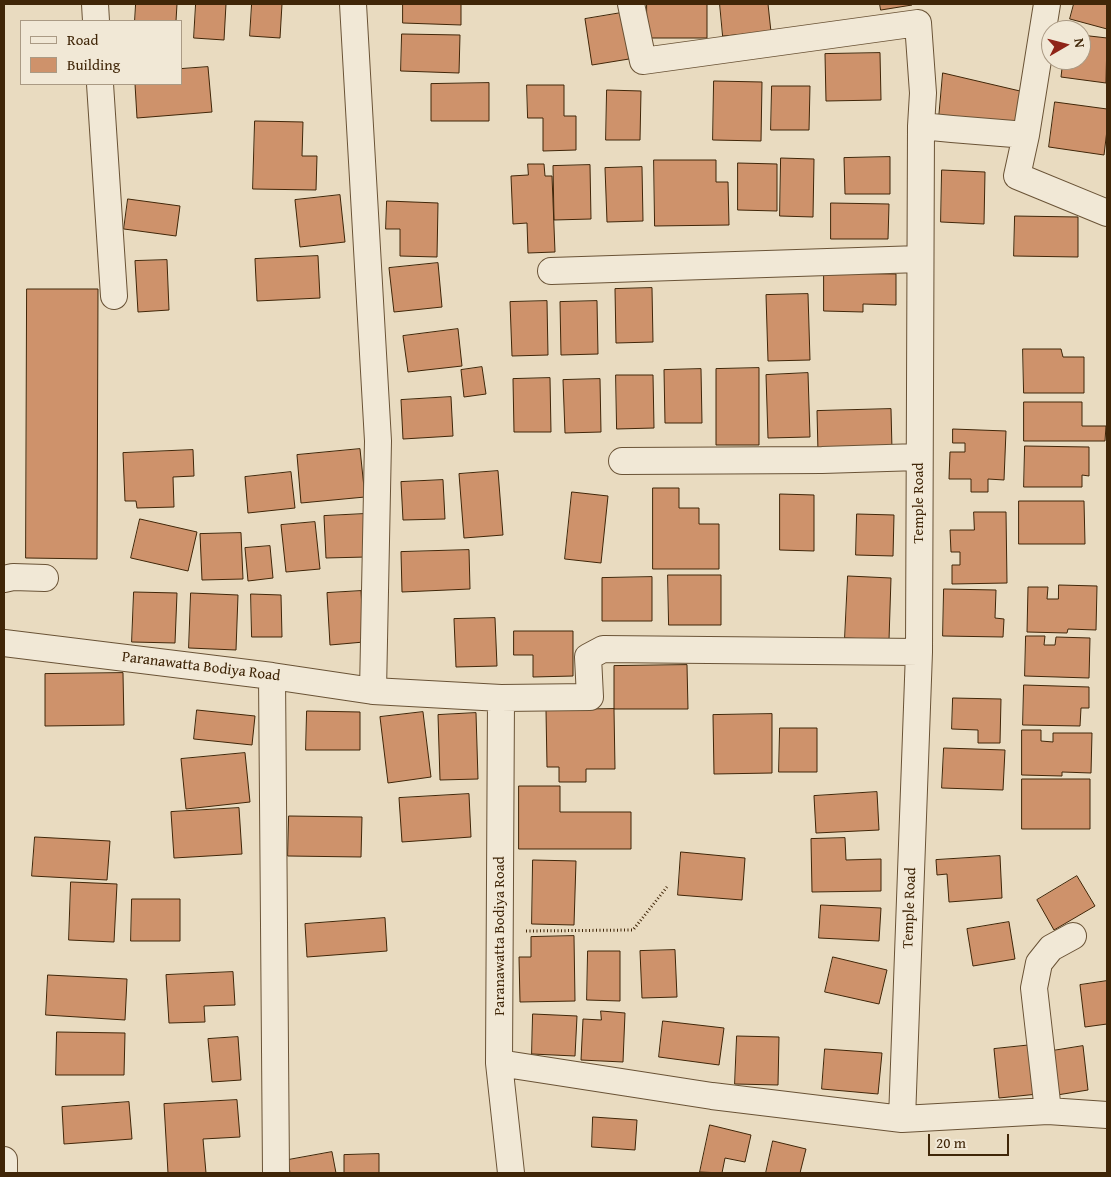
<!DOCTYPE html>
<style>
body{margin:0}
#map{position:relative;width:1111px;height:1177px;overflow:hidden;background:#e9dbc0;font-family:"Gentium Book Plus",serif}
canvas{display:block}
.frame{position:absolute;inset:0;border:5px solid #402608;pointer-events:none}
.legend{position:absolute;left:20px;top:20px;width:162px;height:65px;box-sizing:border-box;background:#f1e8d6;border:1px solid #aa9a84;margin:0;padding:6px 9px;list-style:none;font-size:15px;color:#402608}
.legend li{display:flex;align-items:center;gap:10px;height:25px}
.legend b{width:25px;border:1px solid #aa9a84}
.north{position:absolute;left:1041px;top:20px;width:50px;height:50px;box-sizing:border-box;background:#f1e8d6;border:1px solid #aa9a84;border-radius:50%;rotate:82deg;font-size:14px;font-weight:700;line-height:20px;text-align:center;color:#402608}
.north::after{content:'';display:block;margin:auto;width:18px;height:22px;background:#8f2418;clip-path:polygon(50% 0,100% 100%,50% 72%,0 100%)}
.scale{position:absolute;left:928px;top:1134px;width:81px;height:22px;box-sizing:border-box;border:2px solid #402608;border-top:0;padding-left:6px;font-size:15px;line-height:18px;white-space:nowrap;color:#402608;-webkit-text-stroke:4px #f1e8d6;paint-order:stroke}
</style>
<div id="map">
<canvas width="1111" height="1177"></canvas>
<div class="frame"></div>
<ul class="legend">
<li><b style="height:6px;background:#f1e8d6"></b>Road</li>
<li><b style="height:14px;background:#ce926b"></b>Building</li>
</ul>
<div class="north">N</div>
<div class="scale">20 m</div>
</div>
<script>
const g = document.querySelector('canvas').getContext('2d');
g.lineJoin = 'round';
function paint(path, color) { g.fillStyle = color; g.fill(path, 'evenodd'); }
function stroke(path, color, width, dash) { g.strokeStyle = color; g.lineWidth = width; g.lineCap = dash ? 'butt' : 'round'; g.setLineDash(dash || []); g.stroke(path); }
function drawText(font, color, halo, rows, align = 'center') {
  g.font = font + ' "Gentium Book Plus",serif'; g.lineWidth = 4; g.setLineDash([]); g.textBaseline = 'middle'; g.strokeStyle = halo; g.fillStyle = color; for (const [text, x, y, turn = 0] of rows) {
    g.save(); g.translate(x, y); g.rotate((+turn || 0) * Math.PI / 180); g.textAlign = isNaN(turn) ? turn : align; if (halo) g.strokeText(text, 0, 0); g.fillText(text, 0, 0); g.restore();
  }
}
const building = new Path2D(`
 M136,4H177L176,21H135Z
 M196,4H226L224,40L194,38Z
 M252,4H282L280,38L250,36Z
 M403,4H461V25L403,23Z
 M647,4H707V38H647Z
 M720,4H768L771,32L723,36Z
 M880,4H912V5L881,10Z
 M1074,4H1107V29L1070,19Z
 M621,13L629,59L592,65L585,19Z
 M402,34L460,35L459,73L401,71Z
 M1081,35L1107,38L1106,83L1061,77L1063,60H1081Z
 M880,53L881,100L826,101L825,54Z
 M208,67L212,112L137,118L135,84H181V69Z
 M943,73L1020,91L1017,128L939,118Z
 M714,81L762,82L761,141L713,140Z
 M489,83V121H431V84Z
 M527,85H564V116H576V150L543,151V118H528Z
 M772,86H810L809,130H771Z
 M607,90L641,91L640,140H606Z
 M1055,102L1107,109V130L1104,155L1049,147Z
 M255,121L303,122L302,156H317L316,190L253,189Z
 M890,157V194H845L844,158Z
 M781,158L814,159L813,217L780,216Z
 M654,160H716V182H728L729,225L655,226Z
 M738,163L777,164V211L738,210Z
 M528,164H544L545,176H552L555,252L528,253L527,223L513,224L511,176L528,175Z
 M590,165L591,219L554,220L553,166Z
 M642,167L643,221L607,222L605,168Z
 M942,170L985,172L984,224L941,222Z
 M340,195L345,242L300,247L295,200Z
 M128,199L180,206L176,236L124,229Z
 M387,201L438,203L437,257L400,256V229H386Z
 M831,203L889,204L888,239H831Z
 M1015,216L1078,217V257L1014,256Z
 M318,256L320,298L257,301L255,259Z
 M167,260L169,310L138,312L135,261Z
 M438,263L442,307L394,312L389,268Z
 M824,273L896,274V305L863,304V312L824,311Z
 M652,288L653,342L616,343L615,289Z
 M27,289H98L97,559L26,558Z
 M808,294L810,360L768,361L766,295Z
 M547,301L548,355L512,356L510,302Z
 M597,301L598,354L561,355L560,302Z
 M458,329L462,366L408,372L403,336Z
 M1023,349H1061L1063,357H1084V393H1024Z
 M482,367L486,394L464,397L461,370Z
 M759,368V445H716V369Z
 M701,369L702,423H665L664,370Z
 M808,373L810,437L768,438L766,375Z
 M616,375H653L654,428L617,429Z
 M550,378L551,432H514L513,379Z
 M600,379L601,432L565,433L563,380Z
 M451,397L453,436L403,439L401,400Z
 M1024,402H1082V426H1106L1105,441H1024Z
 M891,409L892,450L818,452L817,411Z
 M953,429L1006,431L1004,480L988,479V492H971V479H949L950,452H965V443H953Z
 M1025,446L1089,447V476L1082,475V487H1024Z
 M360,449L365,497L301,503L297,455Z
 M193,450L194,476L173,477L174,507L137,508L136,501H125L123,453Z
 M498,471L503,535L464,538L459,474Z
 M291,472L295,508L248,513L245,477Z
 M443,480L445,519L403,520L401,482Z
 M653,488H679V508H699V524H719V569H653Z
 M572,492L608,496L601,563L565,559Z
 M780,494L814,495V551L780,550Z
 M1019,501H1084L1085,544H1019Z
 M974,512H1006L1007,583L952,584V565H960V552H951L950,530H974Z
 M364,514L366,557L326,558L324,516Z
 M857,514L894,515L893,556L856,555Z
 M140,519L197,532L188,571L131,558Z
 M315,522L320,569L286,572L281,525Z
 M241,533L243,579L202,580L200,534Z
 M270,546L273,578L248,581L245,548Z
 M469,550L470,589L402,592L401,552Z
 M668,575H721V625H669Z
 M848,576L891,578L889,640L845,638Z
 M652,577V621H602V578Z
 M1059,585L1097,586L1096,630L1068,629L1067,633L1027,632L1028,587H1048L1047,599H1058Z
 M944,589L996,590L995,618L1004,619L1003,637L943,636Z
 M361,591L364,642L330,645L327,593Z
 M134,592L177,593L175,643L132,642Z
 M191,593L238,595L236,650L189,648Z
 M251,594L281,595L282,637H252Z
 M495,618L497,666L456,667L454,619Z
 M514,631H573V676L533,677V655H514Z
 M1026,636H1045L1044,645H1055L1056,637L1090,638L1089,678L1025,676Z
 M687,665L688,709H614V666Z
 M123,673L124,725L45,726V674Z
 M1024,685L1089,687V708H1081L1080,726L1023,725Z
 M953,698L1001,699L1000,743H978V730L952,729Z
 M614,709L615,769H586V782H559V767H547L546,710Z
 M197,710L255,716L252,745L194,739Z
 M307,711L360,712V750H306Z
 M423,712L431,777L388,783L380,717Z
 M476,713L478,779L440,780L438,715Z
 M772,714V773L714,774L713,715Z
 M780,728H817V772H779Z
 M1022,730H1041V741L1053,742V733H1092L1091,773L1062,772V776L1022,775Z
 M944,748L1005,750L1003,790L942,788Z
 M245,753L250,802L186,809L181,759Z
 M1022,779H1090V829H1022Z
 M519,786H560V812H631V849H519Z
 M877,792L879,830L816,833L814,796Z
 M469,794L471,837L402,842L399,798Z
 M239,808L242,854L174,858L171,812Z
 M289,816L362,817L361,857L288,856Z
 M35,837L110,841L107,880L32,876Z
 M845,838L846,860L881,859V891L812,892L811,839Z
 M681,852L745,858L742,900L678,895Z
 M1000,856L1002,898L949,902L947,874L937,875L936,860Z
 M533,860L576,861L574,925L532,924Z
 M1077,876L1095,906L1054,930L1037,900Z
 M71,882L117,884L114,942L69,940Z
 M132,899H180V941H131Z
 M821,905L881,908L879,941L819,938Z
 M385,918L387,951L307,957L305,924Z
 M1009,922L1015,959L973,966L967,929Z
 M574,936L575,1001L520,1002L519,957H531V937Z
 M675,950L677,997L642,998L640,951Z
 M588,951H620V1001L587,1000Z
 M833,957L887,970L879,1004L825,992Z
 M233,972L235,1005L204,1006L205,1022L169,1023L166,975Z
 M48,975L127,979L125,1020L46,1015Z
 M1107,981V1024L1085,1027L1080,985Z
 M601,1011L625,1013L623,1062L581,1060L583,1019L601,1020Z
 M533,1014L577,1016L575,1056L532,1054Z
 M663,1021L724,1028L719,1065L659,1057Z
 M57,1032L125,1033L124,1075H56Z
 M737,1036L779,1037L778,1085L735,1084Z
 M238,1037L241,1080L212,1082L208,1039Z
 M1032,1045L1038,1094L999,1098L994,1049Z
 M1083,1046L1088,1090L1057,1095L1052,1051Z
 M825,1049L882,1053L878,1094L822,1089Z
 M237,1100L240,1137L203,1139L206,1173H168L164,1104Z
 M129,1102L132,1139L64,1144L62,1107Z
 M593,1117L637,1120L635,1150L592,1147Z
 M710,1125L751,1135L745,1162L725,1158L722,1173L700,1172Z
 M773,1141L806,1149L800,1173H766Z
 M332,1152L336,1173H290L288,1160Z
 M379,1154V1173H344V1155Z`);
paint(building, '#ce926b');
stroke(building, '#402608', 1);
const street = new Path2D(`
 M95,4L96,21
 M353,4L378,441L373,691
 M631,4L643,61L918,23L923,93L921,126
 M100,84L114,296
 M1026,135L1017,176L1107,213
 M551,271L920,259
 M622,461L822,460L919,457
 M4,579L13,577L45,578
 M4,643L272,676L373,691L501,698L499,1063L712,1096L902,1119L1048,1111L1107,1115
 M272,676L276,1173
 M501,698L590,697L588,657L603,649L919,652
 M499,1063L511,1173
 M1048,1111L1034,988L1039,963L1051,948L1073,936
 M902,1119L919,652L921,126L952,129L1026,135L1047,4
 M4,1160V1173`);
stroke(street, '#6a5336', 28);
stroke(new Path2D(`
 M526,931L633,930L667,887`), '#402608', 3, [1, 2.5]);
stroke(street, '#f1e8d6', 26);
drawText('15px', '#402608', '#f1e8d6', [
 ["Temple Road",919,503,-90],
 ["Paranawatta Bodiya Road",201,667,7],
 ["Temple Road",910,908,-88],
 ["Paranawatta Bodiya Road",500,936,-90]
]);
</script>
